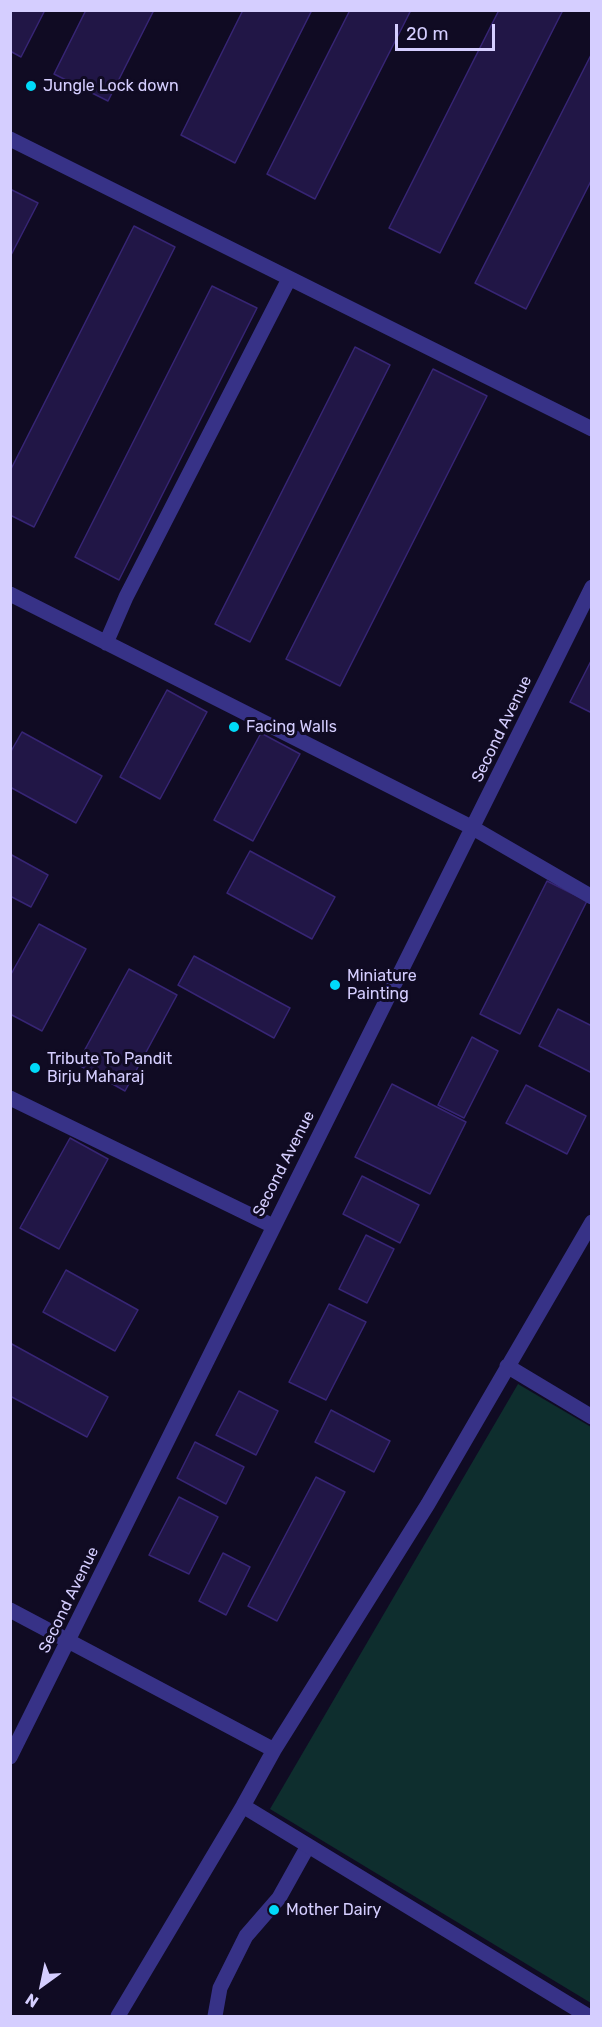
<!DOCTYPE html>
<style>
body{margin:0}
#map{position:relative;width:602px;height:2027px;overflow:hidden;background:#100b23;font-family:Rubik,sans-serif}
canvas{display:block}
.frame{position:absolute;inset:0;border:12px solid #d5ceff;pointer-events:none}
.north{position:absolute;left:12px;top:1955px;width:60px;height:60px;-webkit-text-stroke:4px #100b23;paint-order:stroke;rotate:213deg;font-size:16px;font-weight:700;line-height:24px;text-align:center;color:#d5ceff}
.north::after{content:'';display:block;margin:auto;width:21px;height:27px;background:#d5ceff;clip-path:polygon(50% 0,100% 100%,50% 72%,0 100%)}
.scale{position:absolute;left:395px;top:24px;width:100px;height:27px;box-sizing:border-box;border:3px solid #d5ceff;border-top:0;padding-left:8px;font-size:18px;line-height:21px;white-space:nowrap;color:#d5ceff;-webkit-text-stroke:4px #100b23;paint-order:stroke}
</style>
<div id="map">
<canvas width="602" height="2027"></canvas>
<div class="frame"></div>
<div class="north">N</div>
<div class="scale">20 m</div>
</div>
<script>
const g = document.querySelector('canvas').getContext('2d');
g.lineJoin = 'round';
function paint(path, color) { g.fillStyle = color; g.fill(path, 'evenodd'); }
function stroke(path, color, width, dash) { g.strokeStyle = color; g.lineWidth = width; g.lineCap = dash ? 'butt' : 'round'; g.setLineDash(dash || []); g.stroke(path); }
function drawText(font, color, halo, rows, align = 'center') {
  g.font = font + ' Rubik,sans-serif'; g.lineWidth = 6; g.setLineDash([]); g.textBaseline = 'middle'; g.strokeStyle = halo; g.fillStyle = color; for (const [text, x, y, turn = 0] of rows) {
    g.save(); g.translate(x, y); g.rotate((+turn || 0) * Math.PI / 180); g.textAlign = isNaN(turn) ? turn : align; if (halo) g.strokeText(text, 0, 0); g.fillText(text, 0, 0); g.restore();
  }
}
paint(new Path2D(`
 M518,1384L591,1427V2003L270,1809Z`), '#0e2e2e');
const building = new Path2D(`
 M10,10H45L21,57L10,51Z
 M86,10H154L108,101L54,74Z
 M243,10H312L235,163L181,135Z
 M350,10H411L315,199L267,174Z
 M499,10H563L440,253L389,228Z
 M592,53V179L526,309L475,283Z
 M10,189L38,203L10,257Z
 M134,226L175,247L34,527L10,515V471Z
 M212,286L257,308L119,580L75,557Z
 M355,347L390,365L250,642L215,624Z
 M433,369L487,396L340,686L286,659Z
 M592,659V713L570,702Z
 M167,690L207,712L160,799L120,777Z
 M22,732L102,776L76,823L10,787V753Z
 M261,733L300,754L253,841L214,820Z
 M250,851L335,897L312,939L227,893Z
 M10,854L48,875L31,907L10,896Z
 M547,881L587,901L520,1034L480,1014Z
 M39,924L86,949L42,1031L10,1014V976Z
 M194,956L290,1008L274,1038L178,985Z
 M129,969L177,995L125,1091L77,1064Z
 M558,1009L592,1026V1073L539,1046Z
 M472,1037L498,1051L464,1118L438,1105Z
 M392,1084L466,1122L430,1194L355,1157Z
 M526,1085L586,1116L567,1154L506,1123Z
 M70,1138L108,1159L59,1249L20,1228Z
 M362,1176L419,1205L400,1243L343,1214Z
 M366,1235L394,1249L367,1303L339,1289Z
 M66,1270L138,1310L115,1351L43,1312Z
 M329,1304L366,1322L326,1400L289,1382Z
 M10,1343L108,1397L87,1437L10,1396Z
 M239,1391L278,1411L256,1455L216,1435Z
 M331,1410L390,1441L374,1472L315,1442Z
 M195,1442L244,1467L226,1504L177,1478Z
 M316,1477L345,1492L277,1621L248,1606Z
 M179,1497L218,1517L189,1574L149,1555Z
 M223,1553L250,1567L226,1615L199,1601Z`);
paint(building, '#211646');
stroke(building, '#372575', 1.5);
stroke(new Path2D(`
 M215,2016L220,1988L246,1936L279,1898L308,1846`), '#373287', 15);
stroke(new Path2D(`
 M10,139L592,429
 M10,594L473,828L592,897
 M106,643L126,597L289,279
 M10,1098L273,1226
 M507,1366L592,1417
 M10,1610L274,1750
 M10,1757L592,587
 M243,1806L588,2016
 M118,2016L243,1806L274,1750L428,1504L592,1222`), '#373287', 15);
for (const [x, y, r, color] of [
 [31,86,6,"#00daf9"],
 [234,727,6,"#00daf9"],
 [335,985,6,"#00daf9"],
 [35,1068,6,"#00daf9"],
 [274,1910,6,"#00daf9"]
]) { const dot = new Path2D(); dot.arc(x, y, r, 0, 2 * Math.PI); g.fillStyle = color; g.fill(dot); stroke(dot, '#100b23', 2); }
drawText('16px', '#d5ceff', '#100b23', [
 ["Jungle Lock down",43,86],
 ["Facing Walls",246,727],
 ["Miniature",347,976],
 ["Painting",347,994],
 ["Tribute To Pandit",47,1059],
 ["Birju Maharaj",47,1077],
 ["Mother Dairy",286,1910]
], 'left');
drawText('16px', '#d5ceff', '#100b23', [
 ["Second Avenue",502,729,-64],
 ["Second Avenue",284,1164,-63],
 ["Second Avenue",69,1600,-64]
]);
</script>
